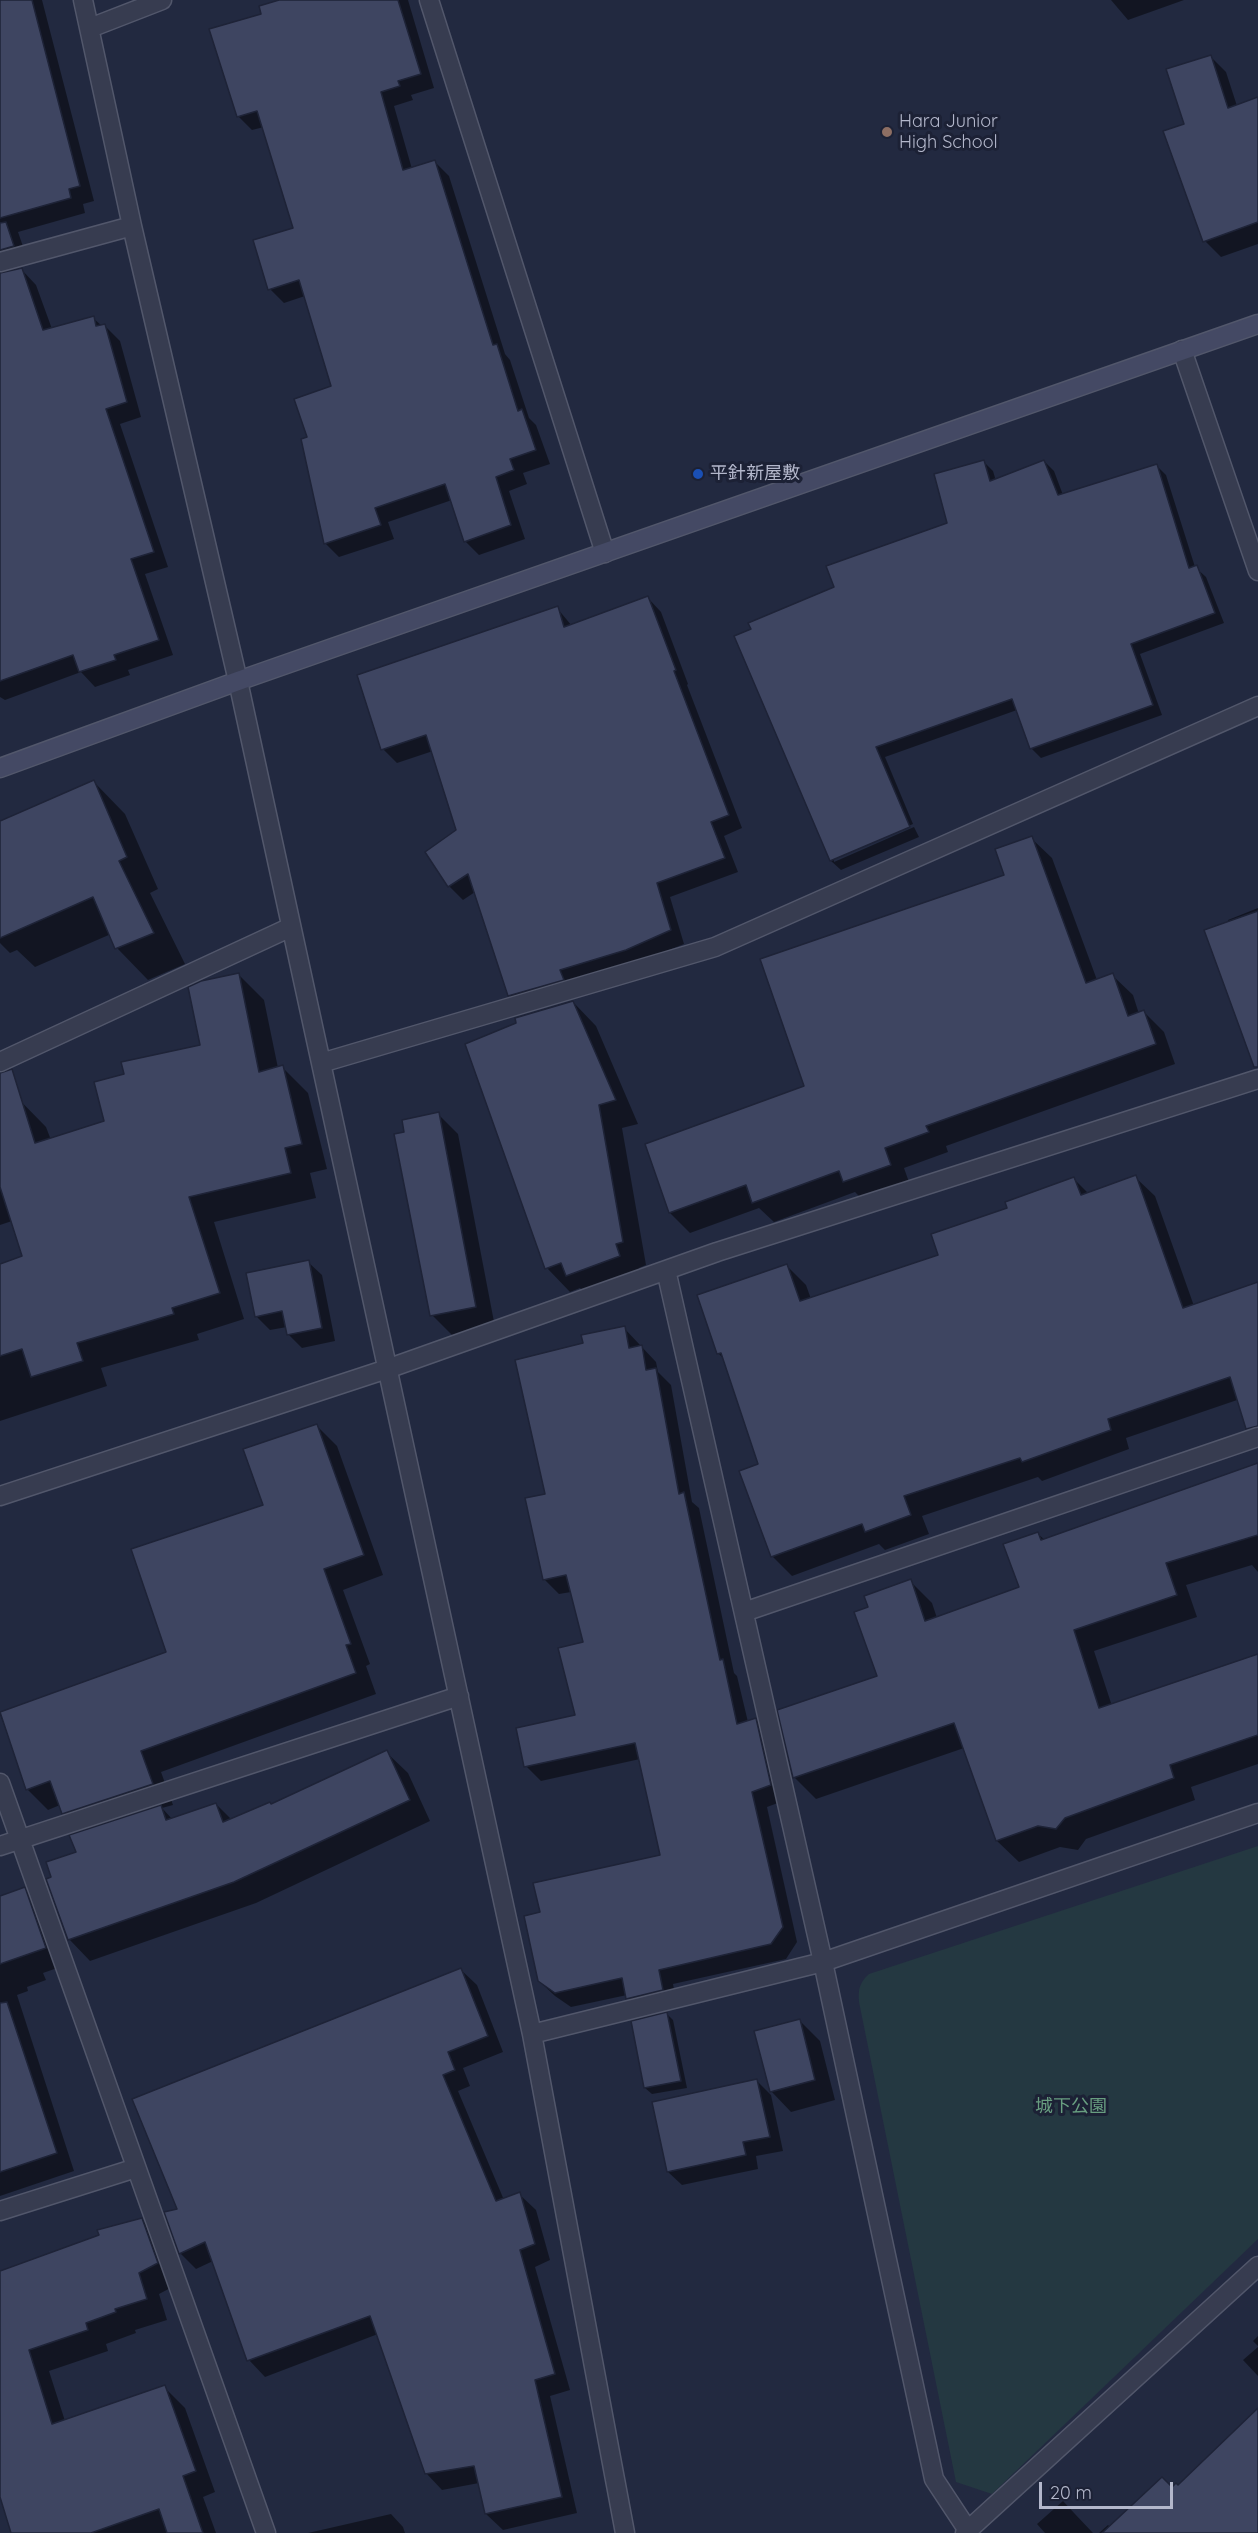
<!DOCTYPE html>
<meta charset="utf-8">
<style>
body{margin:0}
#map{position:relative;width:1258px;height:2533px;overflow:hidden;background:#222940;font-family:Quicksand,sans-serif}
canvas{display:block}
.scale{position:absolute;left:1039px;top:2482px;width:134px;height:27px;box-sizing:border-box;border:3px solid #b3b7cb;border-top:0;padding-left:8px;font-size:18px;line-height:21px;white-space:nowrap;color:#b3b7cb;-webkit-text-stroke:4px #1c2135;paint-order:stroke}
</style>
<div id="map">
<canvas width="1258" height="2533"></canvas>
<div class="scale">20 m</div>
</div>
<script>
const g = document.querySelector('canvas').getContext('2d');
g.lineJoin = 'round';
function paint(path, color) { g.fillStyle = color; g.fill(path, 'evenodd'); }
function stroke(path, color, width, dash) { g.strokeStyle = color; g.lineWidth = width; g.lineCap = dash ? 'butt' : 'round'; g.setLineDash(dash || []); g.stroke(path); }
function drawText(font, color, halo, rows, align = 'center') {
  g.font = font + ' Quicksand,"Noto Sans JP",sans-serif'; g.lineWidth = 6; g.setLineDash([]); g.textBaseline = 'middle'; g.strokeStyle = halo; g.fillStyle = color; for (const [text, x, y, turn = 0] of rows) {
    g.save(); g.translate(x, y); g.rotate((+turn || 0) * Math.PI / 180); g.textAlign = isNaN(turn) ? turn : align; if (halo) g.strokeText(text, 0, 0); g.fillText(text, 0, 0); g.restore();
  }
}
paint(new Path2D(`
 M1258,1846V2239L992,2494L956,2482L859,2002C858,1990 859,1983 869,1974Z`), '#243841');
paint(new Path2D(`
 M0,0H42L94,201L83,204L85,213L18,232L28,261L7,269L6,273L21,269L36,285L52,329L93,318L102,326H105L120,341L141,417L120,424L168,567L145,574L173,655L128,670L130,675L95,687L81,672L5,700L0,697Z
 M284,0H408L434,88L411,95L413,100L394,106L412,169L435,162L449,176L505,354L510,360L529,418L536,425L550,464L523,473L527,484L509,491L525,539L479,555L465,541L452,500L388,522L394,539L339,557L325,543L309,438L332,387L305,296L284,303L270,289L294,229L264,127L252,130L238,116L263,15Z
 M1111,0H1184L1128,20Z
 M1210,56L1226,72L1237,106L1258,98V244L1221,257L1205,241L1186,125Z
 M983,461L993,471L996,481L1044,461L1054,471L1063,495L1156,465L1166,475L1195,567L1206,577L1224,623L1140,654L1162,715L1041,758L1031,748L1017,710L885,757L913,824L834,858V862L914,827L919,837L841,870L831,861L736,637L836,588L949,524Z
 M648,598L661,612L688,684L687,685L742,828L724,836L738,872L670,897L684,944L523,1009L509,995L475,892L463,900L449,886L458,831L433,751L397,763L383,749L557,608L572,626Z
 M94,782L125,814L158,889L150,893L185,964L148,980L117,948L111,934L35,967L17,950L10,953L0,943V823Z
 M1031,838L1052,858L1097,980L1112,975L1133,995L1139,1014L1144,1012L1164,1032L1175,1064L946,1146L948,1152L904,1168L910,1185L865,1202L855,1192L774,1222L759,1208L690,1233L670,1213L806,1087L1006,875Z
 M1258,908V1045L1228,920Z
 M238,974L264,1000L278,1068L282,1067L308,1093L327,1169L310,1173L316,1198L214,1222L244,1319L197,1334L199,1340L101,1368L107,1386L0,1421V1265L24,1257L12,1221L0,1225V1080L46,1127L51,1140L106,1122L125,1076L202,1046Z
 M573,1002L596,1026L638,1124L622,1128L646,1265L639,1268L643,1280L591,1299L580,1288L570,1292L547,1268L467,1045Z
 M438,1114L458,1134L495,1327L452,1335L432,1315L406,1134Z
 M1135,1177L1155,1196L1194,1306L1258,1283V1409L1243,1398L1126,1438L1129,1449L1042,1481L1038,1477L922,1516L929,1534L885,1550L879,1544L792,1576L773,1557L741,1472L760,1465L725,1360L718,1353L787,1266L806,1285L811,1299L940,1256L1009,1209L1074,1179L1089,1194Z
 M308,1262L322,1275L335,1341L302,1348L288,1334L287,1327L270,1330L257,1317Z
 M624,1328L656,1362L658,1372L671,1385L692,1502L699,1508L734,1673L737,1676L748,1722L756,1719L771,1734L786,1800L767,1807L797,1942L786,1959L673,1984L677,2005L643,2013L627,1995L571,2007L555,1996L539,1981L661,1856L640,1759L541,1781L526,1766L576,1716L584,1643L571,1592L559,1594L544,1579L547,1495L583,1345L582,1337Z
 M316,1425L337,1446L383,1575L343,1590L370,1664L366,1666L376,1694L161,1772L173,1805L162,1808L173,1820L216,1804L232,1820L271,1805L386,1752L408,1773L430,1821L256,1903L90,1961L69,1939L78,1853L82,1832L63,1813L60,1805L48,1810L27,1789L0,1714L168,1653Z
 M1258,1464V1572L1252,1565L1186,1585L1197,1617L1094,1651L1112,1706L1258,1656V1764L1191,1787L1195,1800L1086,1839L1078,1850L1060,1847L1019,1862L997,1841L964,1748L816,1799L794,1777L879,1676L870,1608L910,1581L932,1603L937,1618L1021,1588L1038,1534L1045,1540Z
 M24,1888L42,1906L63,1966L43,1973L46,1980L27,1987L28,1991L17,1995L74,2171L0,2196V1897Z
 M460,1969L477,1985L503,2052L463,2068L470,2086L458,2091L504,2200L519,2194L536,2210L550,2260L535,2267L570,2390L550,2396L577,2513L503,2530L486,2514L479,2483L442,2490L426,2473L378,2334L265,2377L249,2360L213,2261L196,2269L180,2253L179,2210Z
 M667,2014L673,2020L687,2088L652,2094L645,2088Z
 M800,2021L820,2041L835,2100L791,2112L771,2091Z
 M757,2081L771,2095L783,2151L756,2156L758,2169L682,2185L668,2172Z
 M142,2220L163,2241L178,2284L159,2294L167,2320L135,2330L136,2333L106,2344L108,2351L49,2371L65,2421L164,2387L185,2408L215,2492L203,2497L216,2533H13L0,2492V2272Z
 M1258,2336V2346L1253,2341Z
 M1258,2347V2376L1243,2360Z
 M1258,2410V2533H1099L1108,2525L1110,2527L1178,2487Z
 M1063,2501L1075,2514L1093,2533H1045L1037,2524Z
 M391,2514L403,2527L405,2533H308Z`), '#0007');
const building = new Path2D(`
 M0,0H32L80,186L69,189L71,198L0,218Z
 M279,0H398L421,74L398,81L400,86L381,92L403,170L435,160L493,345L497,344L518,411L522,409L536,450L510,459L514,470L496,477L511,525L464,542L445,484L375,508L381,525L324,544L301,439L307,437L294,399L331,386L299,280L268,290L253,240L293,228L257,111L237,117L209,29L261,14L259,6Z
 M1211,55L1228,108L1258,97V222L1203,242L1163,131L1184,124L1166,69Z
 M6,222L14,246L0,250V223Z
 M22,268L43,330L94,316L96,326L105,324L127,402L106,409L154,552L131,559L159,640L114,655L116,660L79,672L73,655L0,681V273Z
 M984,460L990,481L1044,460L1058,495L1157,464L1189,568L1197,565L1215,613L1131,644L1153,705L1030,749L1012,699L876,747L910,827L830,861L734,636L751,629L748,623L834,587L826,566L947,523L934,474Z
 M648,596L676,670L674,671L729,815L711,822L725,858L657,883L671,930L626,950L560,970L564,980L508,996L468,874L448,887L425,852L456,830L426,735L381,750L357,675L558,606L564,627Z
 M94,780L127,857L119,861L154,933L115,949L93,897L0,938V821Z
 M1032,836L1086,983L1113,973L1128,1016L1144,1010L1156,1044L926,1126L929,1132L885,1148L891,1165L843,1182L839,1171L752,1203L746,1185L669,1213L645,1144L804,1086L760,959L1004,875L995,849Z
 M1258,911V1067H1254L1204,930Z
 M239,973L259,1072L283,1065L302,1144L285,1148L291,1173L189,1197L220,1293L172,1308L174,1314L77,1343L83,1361L31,1377L22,1349L0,1356V1264L22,1256L0,1187V1073L12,1069L35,1143L104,1121L94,1082L124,1074L121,1062L200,1045L188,987L201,981Z
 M573,1001L616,1100L599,1105L623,1242L616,1244L620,1256L566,1276L561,1263L545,1269L465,1044L516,1023L515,1018Z
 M439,1112L476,1307L430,1316L394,1134L404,1132L402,1120Z
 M1136,1175L1183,1308L1258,1282V1426L1246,1429L1230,1377L1108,1419L1111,1430L1022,1462L1020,1458L904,1496L911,1515L865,1532L862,1524L771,1557L739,1471L758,1464L721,1353L717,1354L697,1295L787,1264L800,1301L938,1255L931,1234L1007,1208L1005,1202L1074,1177L1081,1195Z
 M309,1260L322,1328L287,1335L282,1311L255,1317L246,1273Z
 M625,1326L629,1348L642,1345L646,1370L656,1368L679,1494L684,1492L720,1660L723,1659L737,1724L756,1718L771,1785L752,1792L783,1927L771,1944L659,1970L663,1990L626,1999L622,1978L555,1993L538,1981L524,1916L540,1912L533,1883L660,1855L635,1743L524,1767L516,1728L575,1715L558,1648L583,1642L566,1575L543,1580L525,1498L545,1494L515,1360L583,1343L581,1335Z
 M317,1424L364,1555L324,1569L351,1644L346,1645L356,1673L141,1751L153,1784L62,1814L50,1781L26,1790L0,1712L166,1652L131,1549L263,1505L243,1449Z
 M1258,1463V1535L1166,1563L1177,1595L1074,1630L1099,1708L1258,1654V1735L1170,1765L1174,1778L1065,1818L1056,1829L1038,1826L996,1841L954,1723L793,1778L777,1710L877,1676L854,1612L868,1607L864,1596L911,1579L925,1621L1019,1587L1003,1544L1038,1532L1041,1540Z
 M387,1750L410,1800L234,1882L68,1940L46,1879L51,1877L46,1862L76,1852L69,1835L161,1805L166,1820L216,1803L223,1822L270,1802L271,1804Z
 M25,1887L46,1948L0,1964V1896Z
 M461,1968L488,2036L448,2052L455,2070L443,2075L496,2201L520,2192L535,2244L520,2250L555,2374L535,2380L562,2497L485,2514L474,2466L425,2474L370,2316L247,2361L205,2242L179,2254L164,2212L177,2209L132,2099Z
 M7,2002L57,2153L0,2172V2003Z
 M667,2012L681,2081L644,2088L631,2021Z
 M800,2019L815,2080L770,2092L754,2031Z
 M757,2079L770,2137L743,2142L746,2155L667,2172L652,2102Z
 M142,2218L158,2263L139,2273L147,2299L115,2309L116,2312L86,2323L88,2330L29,2350L52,2424L165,2385L196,2471L183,2476L203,2533H167L159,2509L91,2533H11L0,2497V2271L99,2235L97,2230Z
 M1258,2408V2533H1102L1162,2477L1172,2487L1176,2483L1178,2485Z`);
paint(building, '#3e4561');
stroke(building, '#1e2337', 1.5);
const street = new Path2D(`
 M83,0L132,226
 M429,0L605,553
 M90,28L162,0
 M0,262L132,226L238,681L532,2034L625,2533
 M1182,350L1258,571
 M0,1062L291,927
 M321,1063L715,947L1258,706
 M666,1270L823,1962L934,2479L969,2532
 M0,1496L387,1369L717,1252L1258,1079
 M744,1612L1258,1437
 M0,1783L266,2533
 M0,1846L459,1696
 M532,2034L823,1962L1258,1813
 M0,2211L136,2168
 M965,2533L1258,2266`);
const secondary = new Path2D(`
 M0,768L238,681L1258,324`);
stroke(street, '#52576b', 21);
stroke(secondary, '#52576b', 21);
stroke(street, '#373c50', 18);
stroke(secondary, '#444964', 18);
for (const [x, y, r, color] of [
 [887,132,6,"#8d6e63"],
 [698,474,6,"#1a4fb4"]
]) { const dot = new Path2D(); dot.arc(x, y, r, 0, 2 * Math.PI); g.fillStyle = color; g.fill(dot); stroke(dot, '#1c2135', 2); }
drawText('18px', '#b3b7cb', '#1c2135', [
 ["Hara Junior",899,122],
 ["High School",899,143],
 ["平針新屋敷",710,474]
], 'left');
drawText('18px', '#689e80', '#1c2135', [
 ["城下公園",1071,2107]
]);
</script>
